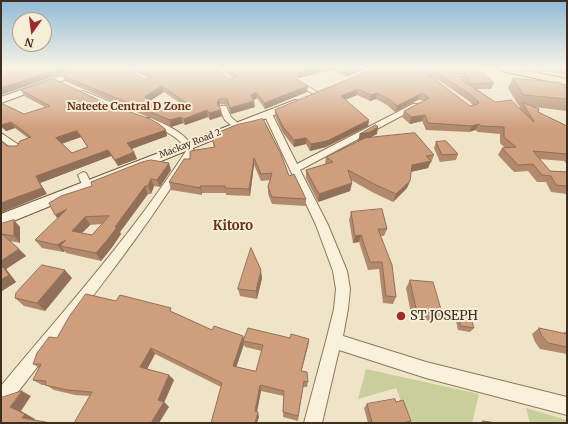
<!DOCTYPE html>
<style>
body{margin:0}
#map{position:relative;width:568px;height:424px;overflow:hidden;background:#f0e4c8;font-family:Merriweather,serif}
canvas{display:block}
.frame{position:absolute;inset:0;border:2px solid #3d2e20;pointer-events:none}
.north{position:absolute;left:12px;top:12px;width:40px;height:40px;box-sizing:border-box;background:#f7eed8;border:1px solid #ada18e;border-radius:50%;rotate:194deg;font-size:11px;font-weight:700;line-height:16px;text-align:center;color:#3d2e20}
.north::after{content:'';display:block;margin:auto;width:14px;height:18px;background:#9e2a2b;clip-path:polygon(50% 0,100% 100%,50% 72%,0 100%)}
</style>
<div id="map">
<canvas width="568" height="424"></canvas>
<div class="frame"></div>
<div class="north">N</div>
</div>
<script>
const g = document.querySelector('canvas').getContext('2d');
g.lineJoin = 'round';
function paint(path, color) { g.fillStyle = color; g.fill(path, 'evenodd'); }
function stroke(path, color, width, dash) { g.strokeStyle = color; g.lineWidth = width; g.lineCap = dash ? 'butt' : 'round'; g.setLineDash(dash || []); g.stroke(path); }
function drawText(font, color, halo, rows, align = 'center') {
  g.font = font + ' Merriweather,serif'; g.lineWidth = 4; g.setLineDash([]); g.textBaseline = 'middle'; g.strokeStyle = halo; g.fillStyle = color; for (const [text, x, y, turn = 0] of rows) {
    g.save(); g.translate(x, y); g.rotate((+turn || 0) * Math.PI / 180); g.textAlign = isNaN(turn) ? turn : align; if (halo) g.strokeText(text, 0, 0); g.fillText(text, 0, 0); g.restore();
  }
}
paint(new Path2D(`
 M366,369L479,394L472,423H409L396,388L358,399Z
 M526,408L567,420V423H530Z`), '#c9cf9b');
const lane = new Path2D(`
 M471,68H474L469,76H459L462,79L461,80H459L455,75L457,74H467Z
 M565,88H567V90H565Z`);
const street = new Path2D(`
 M295,79L319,93L320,94L315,95L293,82L292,81Z
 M83,91L127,109L128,111L127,113H121L81,94V92Z
 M413,104H419L420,106L300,170L328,225L347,271L350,289L348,309L343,336L426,362L567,397V415L426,378L339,350L322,423H304L326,341L334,309L336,289L333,271L316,225L264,114L268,112L272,114L297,164Z
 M220,106H226L231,117L241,126L240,128H234L225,120L219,108Z
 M146,118H152C167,126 188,133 194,151C140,241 71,323 7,406L1,409V386C64,310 132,235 186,151C181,136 159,129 146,122Z
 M1,133L22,147L23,149L22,151H16L1,140Z
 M83,172L86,173L92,185L91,187H83L78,175Z`);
const secondary = new Path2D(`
 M84,68H97L1,103V97Z
 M295,100L299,101L300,103L299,105L1,226V214Z`);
const primary = new Path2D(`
 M497,68H516L567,79V85L501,71Z`);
stroke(lane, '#8d765c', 2.5);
stroke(street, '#8d765c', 2);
stroke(secondary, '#6f573f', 2);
stroke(primary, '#5b4430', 2);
paint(lane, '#faf1dc');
paint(street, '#faf1dc');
paint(secondary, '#faf1dc');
paint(primary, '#f3d9a0');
paint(new Path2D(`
 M129,68H216L229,79L233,78L221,68H280L307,92L265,109L257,98L253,100L255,107L231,114L227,105L220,104L219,107L221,110L222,116L210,120L208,117L185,125L183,123L171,127L65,81L63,76L145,79L148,78ZM164,92L180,103L160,109L150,101Z
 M281,68H367L346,77L332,70L298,78Z
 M376,68L433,78L418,71L410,68H469L467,72L494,83L491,89H477L495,102L519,108L520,106L518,105L508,88L513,78L567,90V111L534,107L538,112L567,126V164L564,161L539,159L550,171L567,172V194L551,192L546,182H537L528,171L514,172L498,155L502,148H505L500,143V134L478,132L475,130L469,132L426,130L422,121L410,124L402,117L404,111L424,101L422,100H418L395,112L387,105L376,99L370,101L357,95L345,100L369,120L368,126L326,147L310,151L306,144L294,147L283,133L275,116V110ZM458,72H464L462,78L466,84ZM433,78L440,81L469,101L473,105L470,106Z
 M538,68H567V75L538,70Z
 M21,90L167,136L131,149L134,152L137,159L118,166L111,156L40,183L47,194L7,146H17L28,138L15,128L6,131L1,127V103L24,114L45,107L24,96ZM81,137L87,147L72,153L62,144Z
 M217,133L289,176L306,199V206L272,204L268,194V187L270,180L261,181L254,165L250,196L226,195V193H202V195L171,190L169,182L190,159L214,147L212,139L218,137Z
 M360,134H377L371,137L434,155L431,163H430L428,168L411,172L410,181L407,188L393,202L372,192L351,180L352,183L350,191L318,202L306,178V170L325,164L326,157L358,141Z
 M436,142L458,154L456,160L440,162L434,148Z
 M171,170L160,187L154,186L151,194H148L120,232L121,234L113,246L101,261L66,253L65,251L63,252L42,248L35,240L92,186ZM102,224L92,235L82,233L90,225Z
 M351,212L387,229L384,236H381L396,297L393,304L383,303L379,269L368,270L359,242L353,243L349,220Z
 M1,224L20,227V243L10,241L26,256L6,269L16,282L2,291Z
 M72,278L45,311L24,306L15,298Z
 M262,278L257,299L240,296L238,289Z
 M410,280L442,313L436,321L412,319L406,288Z
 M116,301L173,312L212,330L243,336L244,339L290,338L309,339L308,346L301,371L308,382L307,387H303L298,421L283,417L284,396L261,391L257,412L259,417L221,387L155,354L147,369L169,375L174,380L164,402L169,407L90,396L75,395L54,390L46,385H42L33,380L39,368L33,364L57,338ZM244,344L245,347L262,351L256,371L236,367Z
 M458,313L474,328L470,332L458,330L455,317Z
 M539,328L563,333L567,331V354L540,349L535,342L532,334Z
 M396,402L411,421L408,423H367H368L364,408L367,404Z
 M483,421L497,423H478Z`), '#b2896c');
paint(new Path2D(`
 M60,68H79L1,95V88Z
 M316,68H332V70L298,78V72Z
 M354,68H367L346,77L347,71Z
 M162,86L164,92L147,103L145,97Z
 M308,86L307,92L265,109L264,103Z
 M358,89L357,95L340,102L341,96Z
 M256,92L257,98L252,101L251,95Z
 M377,93L376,99L370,101L371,95Z
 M420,94L418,100L395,112L397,106Z
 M219,99L220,104L218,109L217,103Z
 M254,101L255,107L231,114L230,108Z
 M207,110L208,117L185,125L184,119Z
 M221,110L222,116L210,120L209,113Z
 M425,115L422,121L410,124L411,117Z
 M181,117L183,123L171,127L170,120Z
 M369,120L368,126L326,147L310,151L311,144Z
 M11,122L15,128L6,131L1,125Z
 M479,124L475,130L469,132L472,126Z
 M378,127L377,134L369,138L358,141L360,134Z
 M166,130L167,136L129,150L127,143Z
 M77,131L81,137L60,144L56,138Z
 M306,138V144L294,147V140Z
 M108,150L111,156L40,183L47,194L1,213V203L36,176Z
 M134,152L137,159L118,166L115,160Z
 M254,158V165L250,196L249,189Z
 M431,161L428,168L410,172L412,165Z
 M169,163L171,170L160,187L157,180Z
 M151,179L154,186L151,194L148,186Z
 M410,181L407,188L393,202L396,194Z
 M352,183L350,191L318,202L319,194Z
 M145,186L148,194L120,232L121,234L113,246L101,261L96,253L115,227Z
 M200,186L202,193V195L200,188Z
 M67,209L60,222L55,215Z
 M85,217L90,225L77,238L72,231Z
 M14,220L20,227V243L14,236Z
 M361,235L359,242L353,243L355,236Z
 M66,240L60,246L65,251L63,252L57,245Z
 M19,249L26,256L6,269L16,282L2,291L1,290V261Z
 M65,270L72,278L45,311L37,303Z
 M261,270L262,278L257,299L256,291Z
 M243,336L244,341H243L244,344L235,371L233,366Z
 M309,339L308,346L300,377L301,371Z
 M151,348L155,354L145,373L140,367Z
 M169,375L174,380L164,403V402L169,407L159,423H151L158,400Z
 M260,385L261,391L256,416L255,411Z
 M22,391L31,396L21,411L35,419L33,422L22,418L10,407Z
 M258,412L259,417L257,423H255Z`), '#916f58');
const building = new Path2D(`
 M1,68H60L1,88Z
 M81,68H124L145,79L152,77L151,75L138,68H216L229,79L237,77L236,75L227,68H279L308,86L264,103L256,92L251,95L254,101L230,108L227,99H219L217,103L221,110L209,113L207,110L184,119L181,117L170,120L63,76ZM162,86L185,102L160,109L145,97Z
 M291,68H316L298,72Z
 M340,68H354L347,71Z
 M376,68H410L433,78L470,106L478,104L479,102L472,96L442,76L426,68H457L456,69L466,84L471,82L464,72H471L474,68H478L494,83L468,84L495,102L511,100L534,122L522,102L539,109L538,112L567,126V154L533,151L550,171L567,172V186L556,185L551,176L542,175L533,164L518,165L502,148L516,147L504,137V127L481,126L479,124L472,126L428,123L425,115L411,117L404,111L429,98L424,94H420L397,106L389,99L377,93L371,95L358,89L341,96L369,120L327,141L311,144L306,138L294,140L283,127L275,110Z
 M555,68H567V71Z
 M513,78L561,83L567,90V99L524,95Z
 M54,79L107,104L150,119L159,124L166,130L127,143L134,152L115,160L108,150L36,176L42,188L1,203V141L7,146H17L20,141L31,137L11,122L1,125V103L24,114L50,106L21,90ZM77,131L88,147L72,153L56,138Z
 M263,119L281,154L289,176L294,174L306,199L272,197L268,187L272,173L261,174L254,158L249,189L225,188V186H200V188L169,182L184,159H190V151L215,147L212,139L219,137L217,133L236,125Z
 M376,125L378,127L370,132L360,134Z
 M415,133L434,155L426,156L431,161L412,165L410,181L396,194L374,184L348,170L352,183L319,194L306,170L333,162L326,157L365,138Z
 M446,141L458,154L442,155L436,142Z
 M151,160L169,163L157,180L151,179L148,186H145L115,227H117L108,239L96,253L60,246L66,240L57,245L35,240L67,209L55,215L49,203L61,196L92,186L91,182L142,162ZM109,216L92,235L72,231L85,217Z
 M382,209L387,229H378L392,265L396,297L386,296L382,262H370L361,235L355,236L351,212Z
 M14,220V236L2,234L19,249L1,261V224Z
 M251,248L261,270L256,291L238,289Z
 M1,265L9,275L1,280Z
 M42,265L65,270L37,303L15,298L16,293Z
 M410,280L433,282L442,313L417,311Z
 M86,294L116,301L120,295L171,308L170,311L212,330L214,326L243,336L233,366L254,371H256L263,345L243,341L248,328L290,338L291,334L309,339L301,371L307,372L308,382L304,381L298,416L283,412L284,391L260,385L255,411L258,412L255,423H211L222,383L151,348L140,367L169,375L158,400L164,402L151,423H74L92,392L67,390L45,385L46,381L33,380L41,364H33L37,353L49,337L57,338L69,317Z
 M458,313L470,315L474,328L461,326Z
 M539,328L567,334V347L548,343L542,336Z
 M22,391L10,407L25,414L22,418L51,423H1V398Z
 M395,399L396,402L403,400L411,421L403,423H367L372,422L367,404Z
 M483,421L497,423H484Z`);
paint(building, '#cf9f7d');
stroke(building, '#916f58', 1);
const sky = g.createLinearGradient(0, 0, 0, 128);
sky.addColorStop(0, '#8fbad6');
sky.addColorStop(0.53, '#f8f3e6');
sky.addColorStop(1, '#f8f3e600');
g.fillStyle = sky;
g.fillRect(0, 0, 568, 128);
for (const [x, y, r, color] of [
 [401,316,5,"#9e2a2b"]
]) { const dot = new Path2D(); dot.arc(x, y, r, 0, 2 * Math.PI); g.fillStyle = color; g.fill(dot); stroke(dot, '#f7eed8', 1.5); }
drawText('9px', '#3d2e20', '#f7eed8', [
 ["Mackay Road 2",190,144,-21]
]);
drawText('bold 11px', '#6b2e1e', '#f7eed8', [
 ["Nateete Central D Zone",129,107]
]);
drawText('bold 13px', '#6b2e1e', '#f7eed8', [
 ["Kitoro",233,226]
]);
drawText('13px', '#3d2e20', '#f7eed8', [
 ["ST JOSEPH",410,316]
], 'left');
</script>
